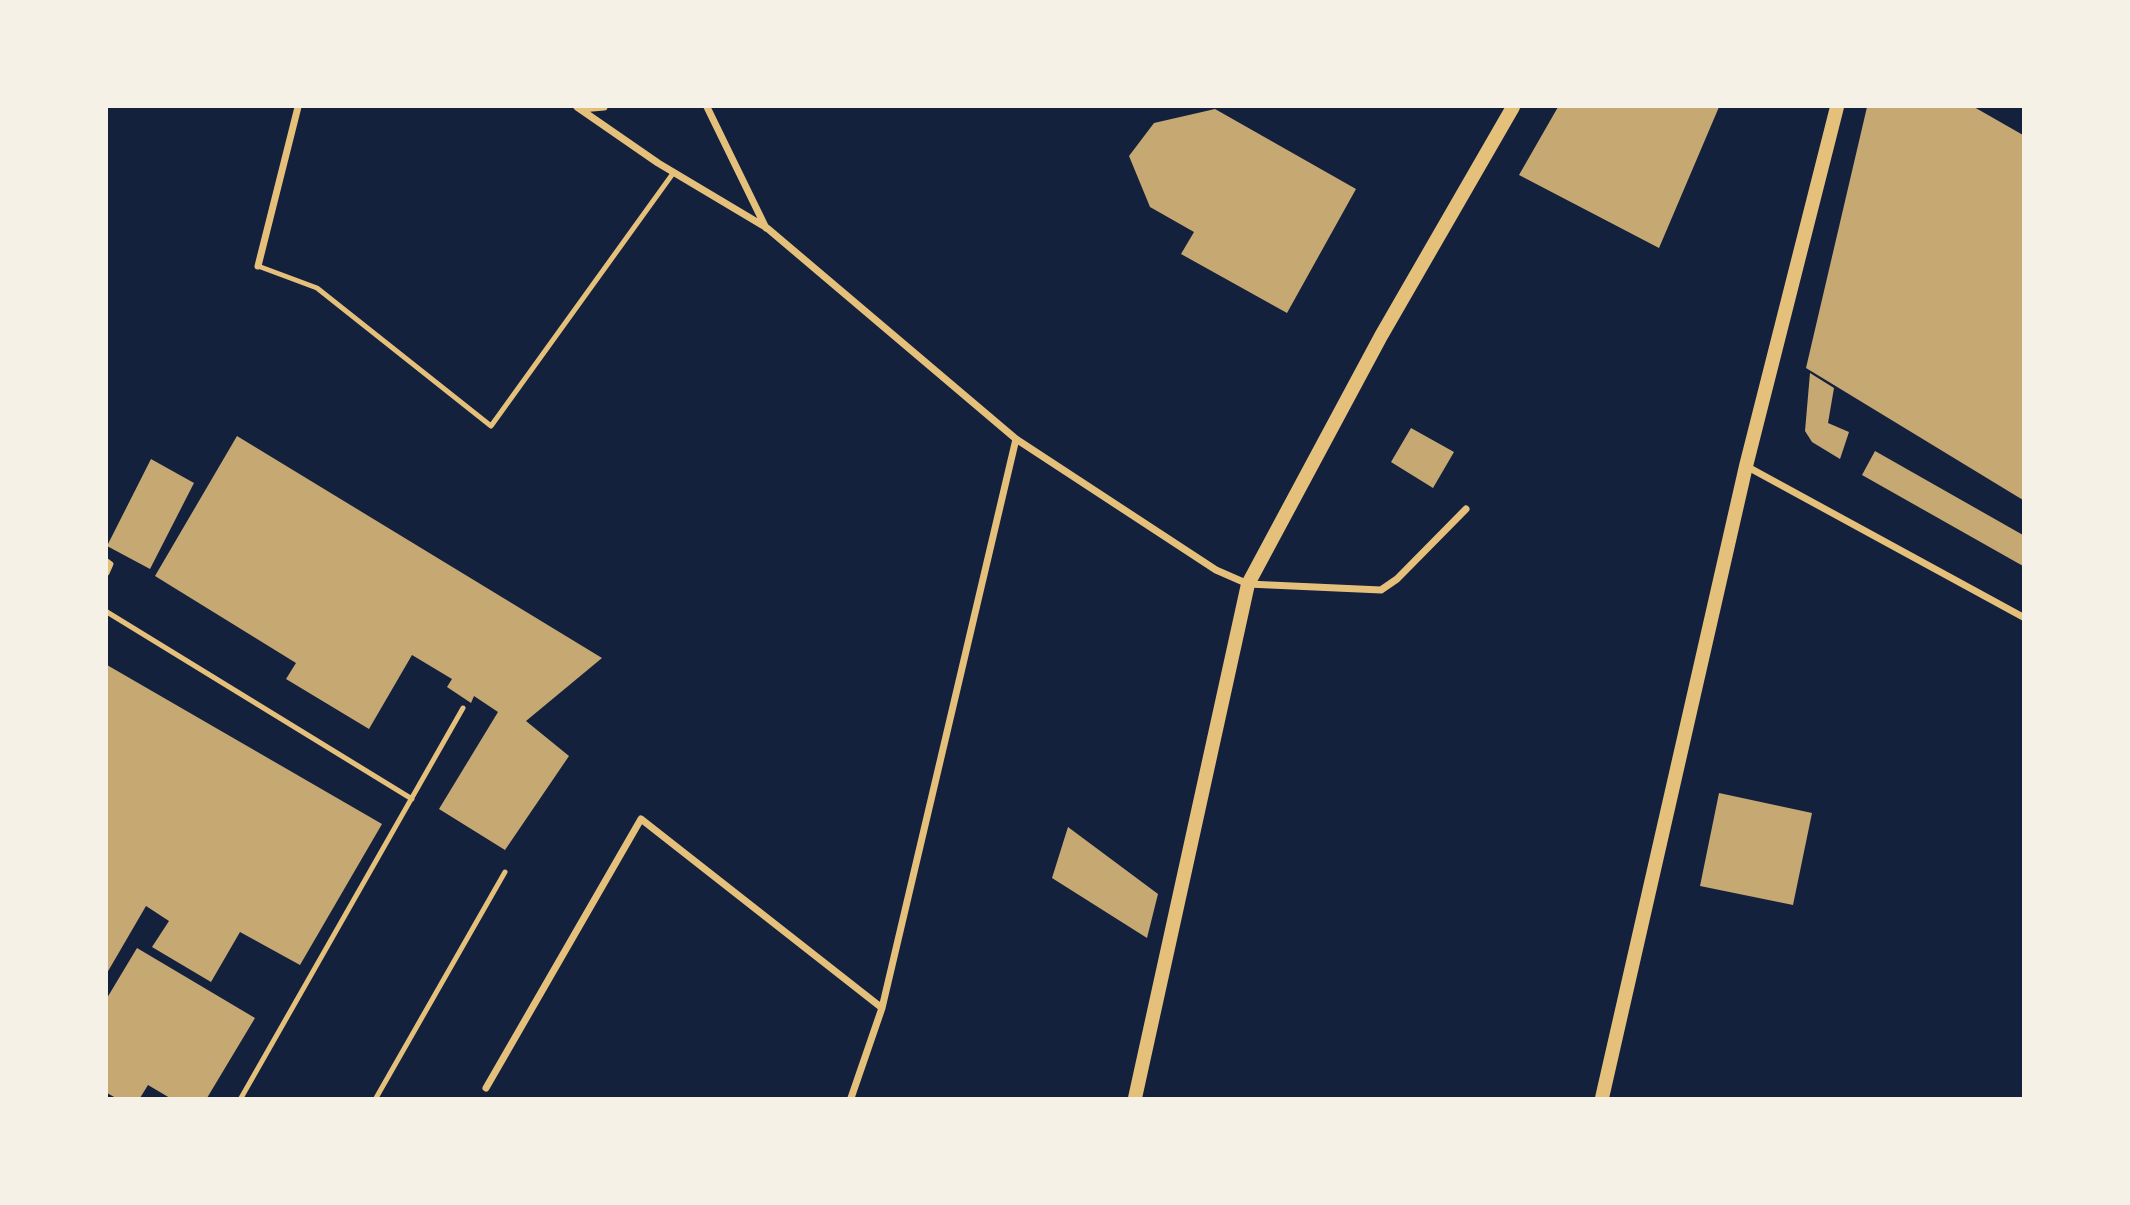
<!DOCTYPE html>
<style>
body{margin:0}
#map{position:relative;width:2130px;height:1205px;overflow:hidden;background:#14213d;font-family:"Space Grotesk",sans-serif}
canvas{display:block}
.frame{position:absolute;inset:0;border:108px solid #f6f1e7;pointer-events:none}
</style>
<div id="map">
<canvas width="2130" height="1205"></canvas>
<div class="frame"></div>
</div>
<script>
const g = document.querySelector('canvas').getContext('2d');
g.lineJoin = 'round';
function paint(path, color) { g.fillStyle = color; g.fill(path, 'evenodd'); }
function stroke(path, color, width, dash) { g.strokeStyle = color; g.lineWidth = width; g.lineCap = dash ? 'butt' : 'round'; g.setLineDash(dash || []); g.stroke(path); }
paint(new Path2D(`
 M1558,107H1719L1659,248L1519,175Z
 M1867,107H1974L2023,135V500L1806,368Z
 M1215,109L1356,189L1287,313L1181,254L1194,232L1150,207L1129,156L1154,123Z
 M1810,373L1834,388L1828,423L1849,432L1840,459L1812,442L1805,431Z
 M1411,428L1454,452L1433,488L1391,462Z
 M237,436L602,658L526,721L569,756L505,850L439,809L498,712L474,696L471,703L447,687L452,679L412,655L369,729L286,679L296,663L155,576Z
 M1875,451L2023,535V566L1862,475Z
 M151,459L194,483L150,569L107,546Z
 M107,665L382,824L300,965L240,932L211,982L152,947L169,921L146,906L107,973Z
 M1719,793L1812,813L1793,905L1700,886Z
 M1068,827L1158,894L1147,938L1052,878Z
 M137,948L255,1018L207,1098H170L148,1085L140,1098H116L107,1093V998Z`), '#c6a872');
stroke(new Path2D(`
 M258,266L317,288L491,426L674,172
 M107,561L111,564L107,573
 M107,612L412,799
 M241,1098L463,708
 M376,1098L505,872`), '#e5c07b', 5);
stroke(new Path2D(`
 M577,107L658,163L767,228L1016,439L1216,570L1248,584L1381,590L1397,579L1466,509
 M707,107L766,228
 M581,109L604,107
 M258,266L298,107
 M1746,466L2023,617
 M486,1088L641,819L882,1008
 M851,1098L882,1008L1016,439`), '#e5c07b', 7);
stroke(new Path2D(`
 M1135,1098L1248,584L1381,336L1513,107
 M1602,1098L1746,466L1837,107`), '#e5c07b', 14);
</script>
